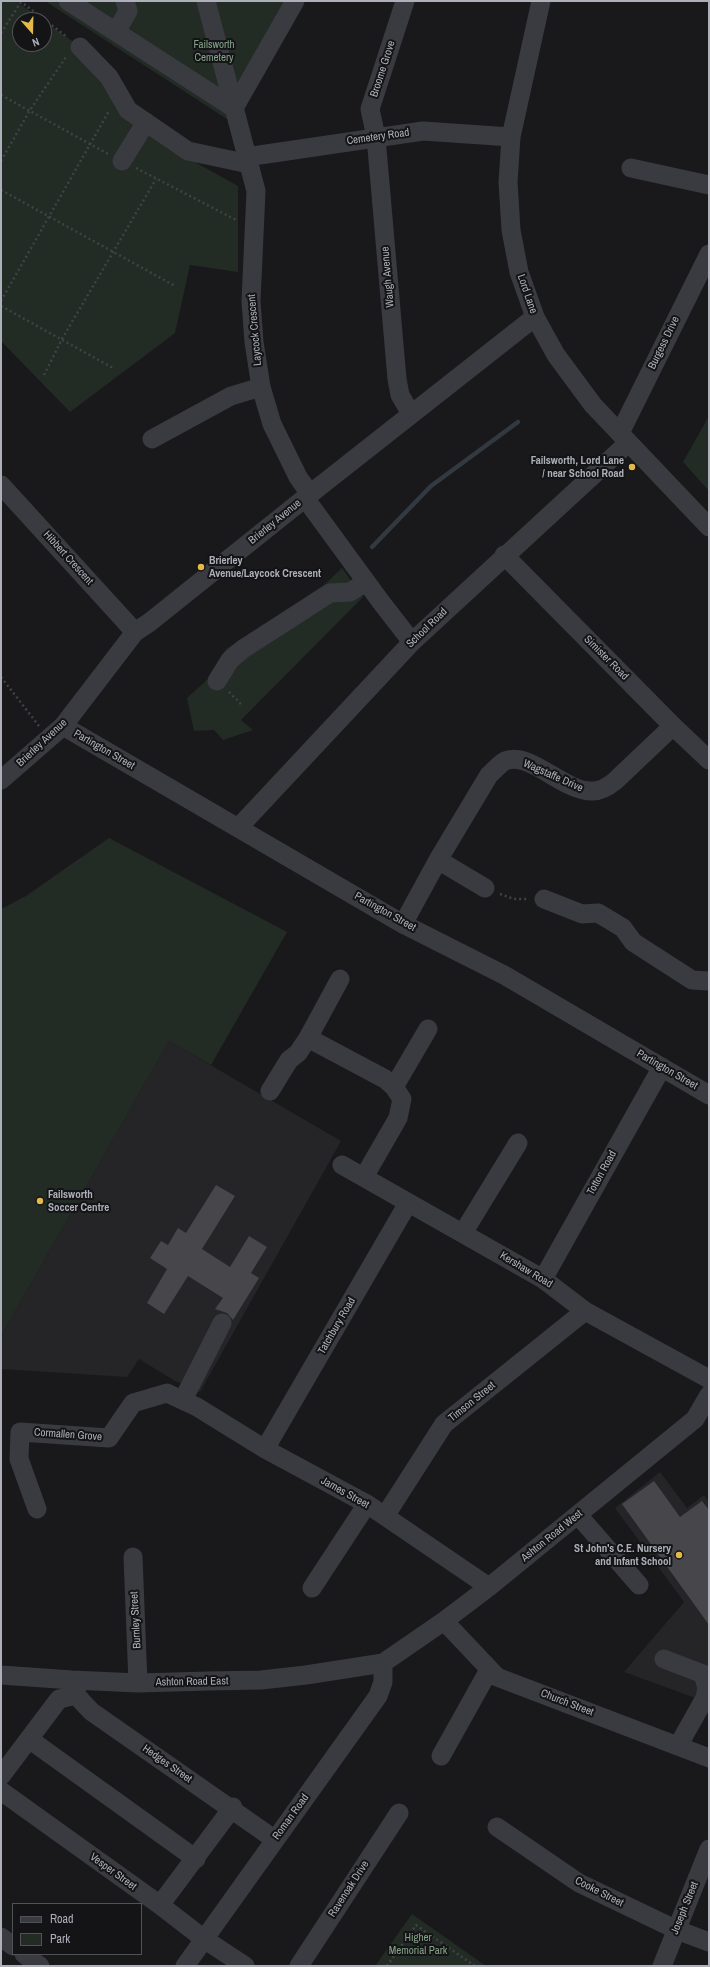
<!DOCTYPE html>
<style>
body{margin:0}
#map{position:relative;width:710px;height:1967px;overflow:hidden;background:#19191b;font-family:"Archivo Narrow",sans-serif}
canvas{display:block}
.frame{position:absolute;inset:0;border:2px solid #adb0b9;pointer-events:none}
.legend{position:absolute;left:12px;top:1903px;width:130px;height:52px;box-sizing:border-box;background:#141416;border:1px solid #515257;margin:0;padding:5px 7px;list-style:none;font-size:12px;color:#adb0b9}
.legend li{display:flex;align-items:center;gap:8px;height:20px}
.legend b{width:20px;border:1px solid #515257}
.north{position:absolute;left:12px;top:12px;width:40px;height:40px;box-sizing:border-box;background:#141416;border:1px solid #515257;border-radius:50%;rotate:160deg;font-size:11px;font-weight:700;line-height:16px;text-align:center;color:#adb0b9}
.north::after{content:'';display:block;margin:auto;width:14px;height:18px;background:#e3b949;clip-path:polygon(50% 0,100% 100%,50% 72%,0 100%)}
</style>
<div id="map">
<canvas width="710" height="1967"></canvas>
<div class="frame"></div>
<ul class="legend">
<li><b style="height:5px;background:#3a3b40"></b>Road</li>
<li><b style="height:11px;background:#232b25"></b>Park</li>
</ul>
<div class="north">N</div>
</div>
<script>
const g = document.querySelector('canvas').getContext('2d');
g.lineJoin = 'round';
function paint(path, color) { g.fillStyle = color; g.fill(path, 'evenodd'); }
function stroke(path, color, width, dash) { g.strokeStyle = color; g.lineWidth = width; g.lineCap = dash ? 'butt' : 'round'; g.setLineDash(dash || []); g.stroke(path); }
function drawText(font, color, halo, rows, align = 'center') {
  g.font = font + ' "Archivo Narrow",sans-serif'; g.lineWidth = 4; g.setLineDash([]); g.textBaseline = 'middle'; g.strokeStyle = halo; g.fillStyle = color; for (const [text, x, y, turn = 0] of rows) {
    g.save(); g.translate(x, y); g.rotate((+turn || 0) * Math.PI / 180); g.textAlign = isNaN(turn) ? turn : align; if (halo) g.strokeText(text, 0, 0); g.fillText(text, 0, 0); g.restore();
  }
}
paint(new Path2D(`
 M169,1041L341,1141L200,1392L175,1381L139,1359L127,1377L1,1369V1336Z
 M660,1472L687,1508L704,1495L709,1502V1703L624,1672L684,1602L615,1508Z`), '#252528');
paint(new Path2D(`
 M1,1H16L43,20H20V44H44V21L75,43L159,142L238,186V272L190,265L175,333L70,412L1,341Z
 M45,1H303L230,121Z
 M709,416V491L683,462Z
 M342,568L363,597L241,720L253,730L223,740L214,730L194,731L187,698L209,678L226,649L324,585Z
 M109,838L287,932L211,1065L169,1041L1,1336V909L26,896Z
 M412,1914L486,1966H375Z`), '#232b25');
stroke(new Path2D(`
 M372,547L431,486L518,422`), '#323940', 4.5);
paint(new Path2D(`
 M216,1185L235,1196L202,1249L230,1267L249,1236L267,1247L251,1273L259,1278L233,1320L227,1313L215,1309L223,1298L188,1276L164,1314L147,1303L167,1269L150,1258L161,1241L168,1245L178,1228L186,1233Z
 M654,1481L680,1517L702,1501L709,1510V1625L622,1504Z`), '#46464b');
stroke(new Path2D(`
 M20,1L67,37
 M1,33L21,2
 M1,95L108,154
 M1,161L30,110L66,57
 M136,168L238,221
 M1,190L175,286
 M1,301L109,111
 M1,306L113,368
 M44,375L62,339L156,179
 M1,677L39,726
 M229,692L240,703V707
 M500,894L514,899H528
 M387,1966L416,1925L475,1966`), '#404247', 2.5, [2, 3]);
stroke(new Path2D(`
 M68,1L234,108L295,1
 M206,1L256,191L251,301L254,342L261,387L272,424L298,477L310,494
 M405,1L370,109L376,137L397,379L400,395L411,414
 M541,1L511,137L508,182L511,230L519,272L535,317L556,355L593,405L709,527
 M116,32L128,11L125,1
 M80,47L109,77L128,110L188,151L249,164
 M246,157L423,131L511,137
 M122,161L146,122
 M631,168L709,185
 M620,433L709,254
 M152,439L231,396L261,387
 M1,485L135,632
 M305,498L381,602L412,642
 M504,555L673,726L709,760
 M217,681L230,660L243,649L330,593L350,592L366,582
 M63,726L403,924L504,975L709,1095
 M1,780L63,726L135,632L150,622L305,498L535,317
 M238,828L412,642L628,443
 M438,860L485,888
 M544,899L582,914L598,913L623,928L633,942L692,980L709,981
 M403,924L438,860L489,775C494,771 499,764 505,761C529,750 565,793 593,791C601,791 609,786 615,781L673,726
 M308,1038L385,1079L394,1087L402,1099L398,1118L364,1177
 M394,1087L428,1029
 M270,1091L289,1060L298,1053L308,1038L340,979
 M342,1165L543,1279L585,1311L709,1379
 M463,1233L518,1143
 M543,1279L662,1067
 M183,1400L222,1323
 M265,1449L408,1203
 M37,1509L19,1459L20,1432L109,1438L133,1403L167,1393L197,1407L265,1449L367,1504L489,1587
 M578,1515L639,1585
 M385,1516L444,1424L585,1311
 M133,1557L138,1683
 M312,1588L367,1504
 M444,1621L497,1677L709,1758
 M664,1659L703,1674L707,1688L705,1698L678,1746
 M1,1675L72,1680L138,1683L208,1681L261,1680L306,1675L383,1663L444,1621L489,1587L695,1419L709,1395
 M72,1680C73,1694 83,1703 92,1712L274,1839
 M29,1739L196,1859
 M441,1756L489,1670
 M1,1776L59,1699L77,1695
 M1,1791L160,1905L204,1939L245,1966
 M497,1827L579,1883L677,1930L709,1942
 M160,1905L233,1807
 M1,1937L13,1946
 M24,1954L40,1966
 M185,1966L378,1696L383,1682V1663
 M299,1966L399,1813
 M662,1966L709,1849`), '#3a3b40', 19);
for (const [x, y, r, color] of [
 [632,467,4,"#e3b949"],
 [201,567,4,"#e3b949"],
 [40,1201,4,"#e3b949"],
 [679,1555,4,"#e3b949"]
]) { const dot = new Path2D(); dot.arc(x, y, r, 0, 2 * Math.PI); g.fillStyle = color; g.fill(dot); stroke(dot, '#141416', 1.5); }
drawText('11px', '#85a389', '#141416', [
 ["Failsworth",214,45],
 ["Cemetery",214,58],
 ["Higher",418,1938],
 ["Memorial Park",418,1951]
]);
drawText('11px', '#adb0b9', '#141416', [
 ["Broome Grove",383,69,-72],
 ["Cemetery Road",378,137,-8],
 ["Waugh Avenue",388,277,-95],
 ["Lord Lane",527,294,71],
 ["Laycock Crescent",255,330,-95],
 ["Burgess Drive",664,343,-64],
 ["Brierley Avenue",275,522,-39],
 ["Hibbert Crescent",68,558,48],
 ["School Road",427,628,-44],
 ["Simister Road",606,658,45],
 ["Brierley Avenue",42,743,-43],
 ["Partington Street",104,750,30],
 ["Wagstaffe Drive",553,776,24],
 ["Partington Street",385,912,29],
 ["Partington Street",667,1070,30],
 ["Totton Road",602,1173,-61],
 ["Kershaw Road",526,1270,31],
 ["Tatchbury Road",337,1326,-60],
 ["Timson Street",472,1402,-39],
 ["Cormallen Grove",68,1435,4],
 ["James Street",345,1493,29],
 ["Ashton Road West",552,1536,-39],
 ["Burnley Street",136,1620,-93],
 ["Ashton Road East",192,1682,-1],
 ["Church Street",567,1703,21],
 ["Hedges Street",167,1764,35],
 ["Roman Road",291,1817,-54],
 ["Vesper Street",113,1872,36],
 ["Ravenoak Drive",349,1889,-57],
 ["Cooke Street",599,1892,27],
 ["Joseph Street",685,1908,-68]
]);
drawText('bold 11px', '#adb0b9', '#141416', [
 ["Failsworth, Lord Lane",624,461],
 ["/ near School Road",624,474],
 ["Brierley",209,561,"left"],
 ["Avenue/Laycock Crescent",209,574,"left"],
 ["Failsworth",48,1195,"left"],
 ["Soccer Centre",48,1208,"left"],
 ["St John's C.E. Nursery",671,1549],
 ["and Infant School",671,1562]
], 'right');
</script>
